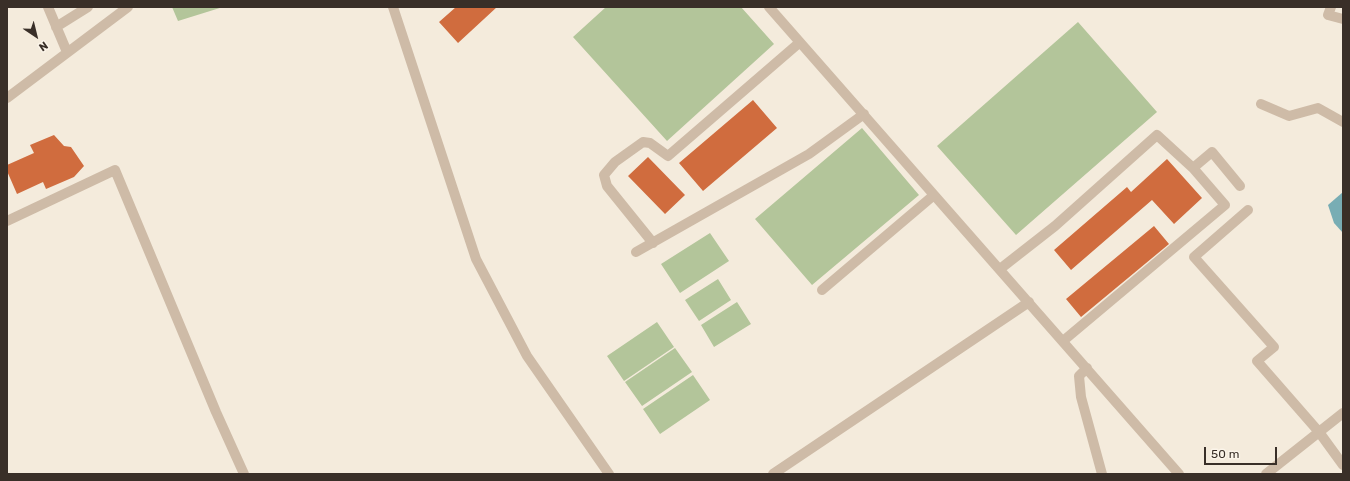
<!DOCTYPE html>
<style>
body{margin:0}
#map{position:relative;width:1350px;height:481px;overflow:hidden;background:#f4ebdc;font-family:Rubik,sans-serif}
canvas{display:block}
.frame{position:absolute;inset:0;border:8px solid #392f28;pointer-events:none}
.north{position:absolute;left:16px;top:16px;width:40px;height:40px;-webkit-text-stroke:3px #fbf4e9;paint-order:stroke;rotate:145deg;font-size:11px;font-weight:700;line-height:16px;text-align:center;color:#392f28}
.north::after{content:'';display:block;margin:auto;width:14px;height:18px;background:#392f28;clip-path:polygon(50% 0,100% 100%,50% 72%,0 100%)}
.scale{position:absolute;left:1204px;top:447px;width:73px;height:18px;box-sizing:border-box;border:2px solid #392f28;border-top:0;padding-left:5px;font-size:12px;line-height:14px;white-space:nowrap;color:#392f28;-webkit-text-stroke:3px #fbf4e9;paint-order:stroke}
</style>
<div id="map">
<canvas width="1350" height="481"></canvas>
<div class="frame"></div>
<div class="north">N</div>
<div class="scale">50 m</div>
</div>
<script>
const g = document.querySelector('canvas').getContext('2d');
g.lineJoin = 'round';
function paint(path, color) { g.fillStyle = color; g.fill(path, 'evenodd'); }
function stroke(path, color, width, dash) { g.strokeStyle = color; g.lineWidth = width; g.lineCap = dash ? 'butt' : 'round'; g.setLineDash(dash || []); g.stroke(path); }
paint(new Path2D(`
 M172,7H223L178,21Z
 M606,7H741L774,44L667,141L573,37Z
 M1078,22L1157,112L1016,235L937,146Z
 M862,128L919,195L812,285L755,219Z
 M710,233L729,261L680,293L661,264Z
 M718,279L731,300L699,321L685,300Z
 M737,302L751,324L714,347L701,325Z
 M657,322L674,347L624,381L607,356Z
 M675,348L692,372L642,406L625,382Z
 M693,375L710,400L660,434L643,409Z`), '#b3c59a');
paint(new Path2D(`
 M1343,192V233L1334,223L1328,205Z`), '#78adb4');
paint(new Path2D(`
 M456,7H497L458,43L439,22Z
 M753,100L777,128L703,191L679,163Z
 M54,135L64,146L71,147L84,166L74,177L46,189L43,182L17,194L7,171V165L34,153L30,145Z
 M648,157L685,195L665,214L628,176Z
 M1167,159L1202,198L1174,224L1152,200L1071,270L1054,250L1127,187L1131,192Z
 M1154,226L1169,244L1081,317L1066,299Z`), '#d06c3e');
stroke(new Path2D(`
 M48,7L67,52
 M393,7L476,259L527,356L609,474
 M769,7L1179,474
 M1331,7L1328,15L1343,19
 M56,27L88,7
 M7,98L128,7
 M1261,104L1289,116L1318,108L1343,122
 M1248,210L1194,257L1274,347L1257,361L1319,432L1343,465
 M7,221L115,170L216,412L244,474
 M653,243L607,186L604,175L615,162L643,142L650,143L668,156L799,43
 M636,252L809,154L864,114
 M1000,269L1055,226L1157,135L1193,168
 M822,290L934,195
 M1063,341L1225,205L1193,168L1212,152L1240,186
 M1087,368L1079,376L1081,397L1102,474
 M773,474L1029,302
 M1266,474L1343,413`), '#cebba7', 10);
</script>
